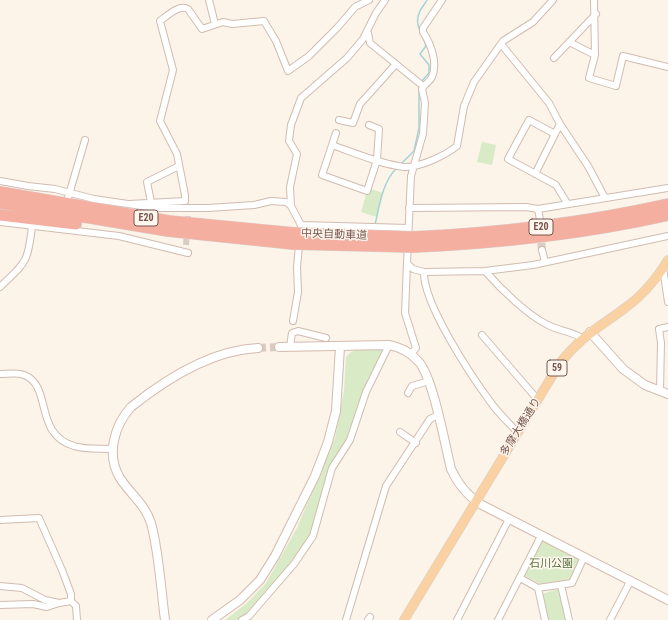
<!DOCTYPE html>
<meta charset="utf-8">
<style>
body{margin:0}
canvas{display:block;background:#fcf3e9}
</style>
<canvas width="668" height="620"></canvas>
<script>
const g = document.querySelector('canvas').getContext('2d');
g.lineJoin = 'round';
function paint(path, color) { g.fillStyle = color; g.fill(path, 'evenodd'); }
function stroke(path, color, width, dash) { g.strokeStyle = color; g.lineWidth = width; g.lineCap = dash ? 'butt' : 'round'; g.setLineDash(dash || []); g.stroke(path); }
function drawText(font, color, halo, rows, align = 'center') {
  g.font = font + ' "Roboto Condensed","Noto Sans JP",sans-serif'; g.lineWidth = 3; g.setLineDash([]); g.textBaseline = 'middle'; g.strokeStyle = halo; g.fillStyle = color; for (const [text, x, y, turn = 0] of rows) {
    g.save(); g.translate(x, y); g.rotate((+turn || 0) * Math.PI / 180); g.textAlign = isNaN(turn) ? turn : align; if (halo) g.strokeText(text, 0, 0); g.fillText(text, 0, 0); g.restore();
  }
}
paint(new Path2D(`
 M482,142L496,145L492,165L477,162Z
 M368,188L383,193L377,217L361,212Z
 M356,350H386L366,392L350,440L332,468L313,536L294,564L242,620H225L246,604L266,583L297,528L335,438L344,391L346,357L351,352Z
 M543,539L580,558L570,579L542,585L525,576Z
 M558,589L566,620H548L542,594Z`), '#d9eac7');
stroke(new Path2D(`
 M421,82L429,73V65L420,54L426,46C423,34 413,25 420,11C422,7 425,4 427,0
 M401,164L414,151L419,128V85
 M375,225C379,207 383,180 397,168`), '#a3d5d8', 1.5);
stroke(new Path2D(`
 M186,245L188,216`), '#dbccc2', 6, [6, 3]);
stroke(new Path2D(`
 M540,231L542,250
 M258,348L279,347`), '#dbccc2', 8, [8, 4]);
const street = new Path2D(`
 M209,0L215,24
 M442,0L423,28V32C431,44 438,63 432,77C430,82 424,84 422,89L425,103L423,134L411,176L407,263L413,269L424,272L485,271L533,265L668,236
 M594,0L595,55L589,78L616,86L623,56L668,67
 M368,33L370,43L423,86
 M569,42L595,55
 M501,44L549,103L560,124L588,166L605,198
 M554,58L596,14
 M339,120L353,123L360,104L396,64
 M336,133L322,175L367,191L377,160L379,129L369,125
 M555,134L529,120L508,159L556,185L567,203
 M332,145C355,153 380,164 404,167C419,168 446,155 457,146L464,106L474,82L503,41L533,22L553,0
 M535,174L560,124
 M0,181L28,186L55,189L94,199L155,208H208L254,205L271,201L286,202L291,206L301,225L297,267L298,292L293,321
 M68,198L85,140
 M151,202L147,182L179,166
 M129,204L185,201V195L177,154L160,121L173,70L160,21C167,16 179,4 188,9L202,29L223,22L232,24L264,21L276,41L288,71L309,56L337,28L355,7L369,0
 M291,206L290,187L297,154L289,141L291,125L301,98L347,58L363,39L376,13L385,0
 M409,208L526,207L538,209L668,188
 M538,209L540,220
 M0,222L119,236L188,253
 M301,225L408,228
 M542,250L545,262
 M407,263L405,313L416,348L411,354
 M663,268L668,302
 M485,271C500,288 527,315 548,325C559,331 571,331 582,338
 M424,272C423,303 470,374 489,400C497,412 508,422 518,433
 M0,287C26,262 28,263 32,226
 M482,335L538,400
 M290,347L292,333L298,331L326,338
 M0,374C8,374 17,372 24,375C53,386 33,434 74,446C86,450 101,448 113,449
 M660,391L661,343L659,329L668,327
 M408,393L412,386L429,381
 M400,432L416,443
 M0,520L39,518L62,570L71,594V601L76,606L77,620
 M520,578L538,588L572,583L584,557
 M561,585L569,620
 M0,586L22,588L45,600L59,603L71,601
 M538,588L545,620
 M0,605L33,604L47,607L59,603
 M242,620L249,616L294,564L313,536L332,468L350,440L366,392L389,345
 M346,620L386,486L430,419L438,415
 M368,620L370,617
 M457,620L509,519
 M498,620L541,536
 M610,620L631,580`);
const secondary = new Path2D(`
 M590,332L623,369L645,385L668,394
 M279,347L389,345C400,347 410,352 418,361C433,376 445,445 451,469C458,484 467,496 482,505L668,600
 M165,620C161,590 159,552 151,523C145,504 130,494 120,478C106,455 114,426 131,407C166,379 213,350 258,348
 M212,620L240,600L260,580L275,556L315,476L328,442L336,411L340,347`);
const primary = new Path2D(`
 M404,620L560,363C580,337 600,327 625,308C642,296 657,278 668,260`);
const highway = new Path2D(`
 M0,192L169,221L294,233
 M0,203L168,231L293,244
 M0,215L76,224
 M412,237C499,233 583,223 668,204
 M413,247C499,243 584,234 668,215`);
stroke(street, '#d1bcb0', 8);
stroke(secondary, '#d4bbae', 10);
stroke(primary, '#d9d0cd', 10);
stroke(highway, '#d9d0cd', 12);
stroke(street, '#fff', 6);
stroke(secondary, '#fff', 8);
stroke(primary, '#f9d1a3', 9);
stroke(highway, '#f5afa1', 11);
const highwayBridge = new Path2D(`
 M294,233L412,237
 M293,244L413,247`);
stroke(highwayBridge, '#d9d0cd', 12, []);
stroke(highwayBridge, '#f5afa1', 11);
for (const [x, y, w] of [
 [146,218,24],
 [541,227,24],
 [557,368,20]
]) { const box = new Path2D(); box.roundRect(x - w / 2, y - 8, w, 16, 3); g.fillStyle = '#fff7ef'; g.fill(box); stroke(box, '#77574c', 1); }
drawText('bold 10px', '#77574c', null, [
 ["E20",146,218],
 ["E20",541,227],
 ["59",557,368]
]);
drawText('11px', '#77574c', '#fff7ef', [
 ["中央自動車道",334,235,2],
 ["多摩大橋通り",521,427,-58]
]);
drawText('11px', '#567641', '#fff7ef', [
 ["石川公園",551,564]
]);
</script>
